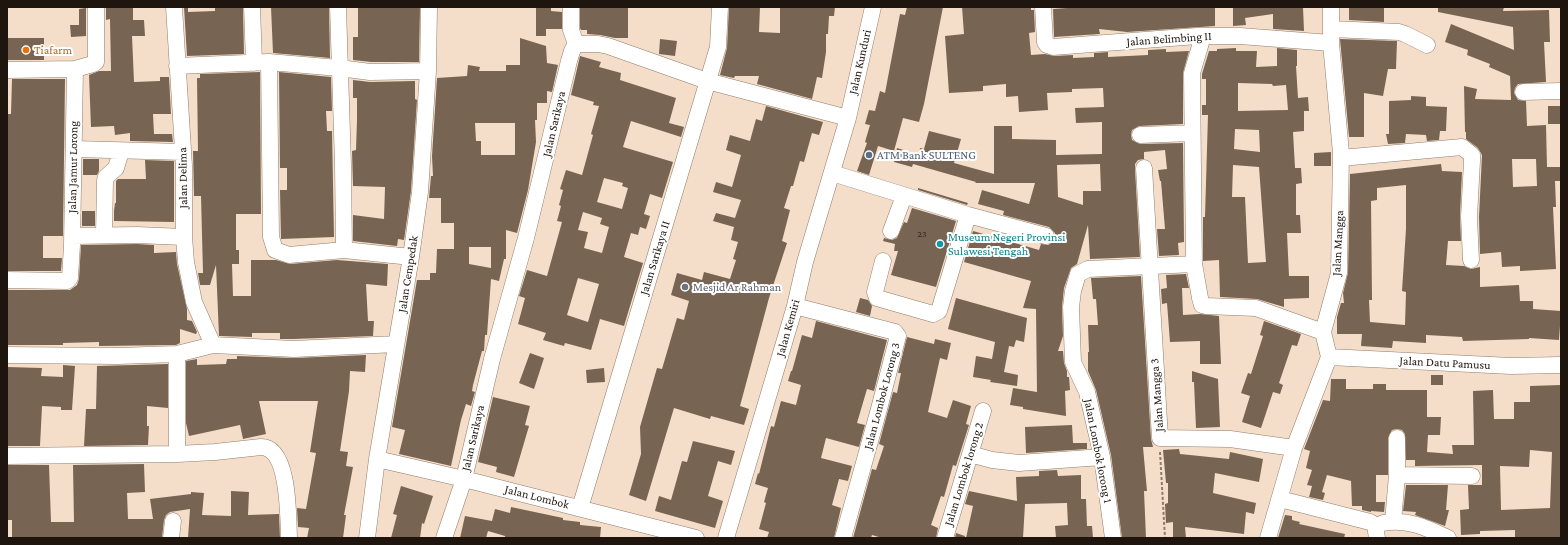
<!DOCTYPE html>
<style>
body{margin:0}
#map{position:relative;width:1568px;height:545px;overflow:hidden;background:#f5dec9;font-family:"Crimson Pro",serif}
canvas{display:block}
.frame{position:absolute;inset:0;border:8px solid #1e160e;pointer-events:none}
</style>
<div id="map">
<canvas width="1568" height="545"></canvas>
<div class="frame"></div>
</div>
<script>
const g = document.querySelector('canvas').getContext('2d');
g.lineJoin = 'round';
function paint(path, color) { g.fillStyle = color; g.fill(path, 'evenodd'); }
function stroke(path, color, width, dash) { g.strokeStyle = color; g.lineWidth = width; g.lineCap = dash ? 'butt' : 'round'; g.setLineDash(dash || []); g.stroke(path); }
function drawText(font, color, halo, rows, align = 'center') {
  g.font = font + ' "Crimson Pro",serif'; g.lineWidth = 4; g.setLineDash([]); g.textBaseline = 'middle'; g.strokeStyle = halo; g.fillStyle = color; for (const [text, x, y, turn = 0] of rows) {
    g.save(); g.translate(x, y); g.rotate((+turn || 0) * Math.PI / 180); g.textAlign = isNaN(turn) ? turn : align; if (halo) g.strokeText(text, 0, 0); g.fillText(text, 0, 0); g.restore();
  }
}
paint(new Path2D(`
 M106,7H133V20H144L145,36H132L134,82L160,81V77H169L171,114H153L154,134H172L173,142L130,141V133L115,135L114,126L91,127L89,75L99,71H111L110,19L106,20Z
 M184,7H188V12L215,11V7H243L244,54L187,56Z
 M271,7H329L330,58L273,53Z
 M358,7H420L419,62H371L353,60V37H358Z
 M536,7H551V11L562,12V29H546V36H536Z
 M580,7H628V38H615L600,35L587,34V30H581L580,28Z
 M729,7H760L759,32L780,33V7H835L834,16H829L828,34H826V52L822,78L817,77L812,99L757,84L759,76H735L734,78L720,75L727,48Z
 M907,7H943L924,104L919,122L903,118L894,151L878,146L869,175L857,171L867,143L865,142L870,125L865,124L869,110L875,111L880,91L885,93L900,14L905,15Z
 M962,7H1031V10H1034L1035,32L1029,33L1031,55L1045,54L1054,56L1073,55V58L1094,57V53L1108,52V57L1148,55V50L1166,49V52L1189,51L1183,73V124L1139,126L1132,130L1131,135L1132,140L1140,144L1183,143L1184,242L1178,243L1179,255L1159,256L1157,229H1165L1161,181H1160L1158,170L1167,169L1165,150L1144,152V159L1138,160L1135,164V169L1140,257L1090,259L1088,225L1077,264L1071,268L1064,288L1062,307L1063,336L1058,351H1063L1064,363L1067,371V377H1069L1070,390L1065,391L1066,416L1023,409V407L1010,405L1013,388L1037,392L1036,309L1023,308L1031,281L964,262L973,231L1039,250L1041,244L1048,245L1053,242L1055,238V233L1049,227L1003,215L1004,211L978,204L982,190L1029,204L1035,183H975L976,182L913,164L912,167L894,162L897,148L919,155L920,148L924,149L929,131L961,139L954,163L994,174V126H1012V139L1056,140V155L1102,154V122L1076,123L1075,108L1104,107L1103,88L1072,89V92L1047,93L1048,110L1019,112L1018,96L1006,97V84L983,86V91L949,93L945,36L964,34ZM1100,164L1101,191H1083V205L1058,197L1057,165Z
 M1081,7H1124V8L1215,7V26L1127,32L1099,29L1100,34L1054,37L1053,9Z
 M1233,7H1303L1304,31L1273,29V14L1245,18L1246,25L1233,26Z
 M1349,7H1384V22L1349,20Z
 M1438,7H1504L1503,11L1549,10L1550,42H1544L1546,82L1518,84L1515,88L1514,93L1518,100L1526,101L1527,126L1546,125L1547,167H1561V181H1555L1556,207H1553L1556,269L1520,271V266L1502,267L1501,252L1480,254L1479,217L1482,155L1478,148L1466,139V132H1465L1464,86L1477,89L1475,99L1511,100L1510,76L1489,67L1490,64L1467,55L1468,50L1445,42L1451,24L1514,50L1513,27L1438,12ZM1512,159H1536L1537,186L1513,187Z
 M86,8V36L71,37L70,25H79V9Z
 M7,38H44V60H7Z
 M520,38L546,46L547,63L558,65L552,92L547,91V103H537V120H535L536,142L528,190L517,233L506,230V259H504L499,281L491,279L487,335H485L484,351H482L473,385L472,391L475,392L471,406L466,404L461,420L451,466L399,454L405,430L392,427L417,280H430V273H436L437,249H454V223H441V198H429L431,176H433L432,156L437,78L467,76L468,65L480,67L479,71H506V65H520ZM475,123H515V155H481V141H476ZM469,247H491V268L469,264Z
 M660,39L677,41L675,56L659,54Z
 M1340,39L1397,41L1396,69H1388L1383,96L1364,93V137H1349Z
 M1236,48V51H1257L1256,67L1277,66V48L1297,50V66H1296L1298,98L1308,97L1309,111H1304V131L1293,132L1295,168H1301L1302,183L1296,184V215H1300L1301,233H1287L1289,276H1309V298L1284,299V307L1257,299L1220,297L1219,260L1203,261V217H1205L1208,115H1202V105H1206V79H1202V74L1209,51H1217V49ZM1238,83L1272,84L1273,86L1286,85L1288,110L1238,111ZM1235,129L1259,130L1260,152L1234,149ZM1233,165L1259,167L1266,262L1248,263L1245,197H1232Z
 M580,56L601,62L599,67L621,73L620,80L676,98L669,123L684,127L681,137L631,121L623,147L673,162L662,198L650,194L644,214L650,216L646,229L640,227L638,235L631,233L624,257L643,263L624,326L600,319L591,350L565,343L564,346L543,340L546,333L518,324L525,298L519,296L527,270L547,276L562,222L557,221L561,206L559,205L563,190L560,189L566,170L582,175L593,135L591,134L599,106L593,105L594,102L571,95ZM604,178L623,183L622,186L628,188L622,209L597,202ZM583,212L602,218L600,224L609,227L602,253L584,248L588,232L578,230ZM578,278L599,284L588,322L567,315Z
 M260,72L261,214H236V250H239V264H232L233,296H251V260H276L290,264L337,260L388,264L387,286L366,284L368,321H374L373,336L294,339H280V333H252V337L219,336L216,265L210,285H200L198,273H203L201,196H194L193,151H198L197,78H200V74Z
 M279,72L331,77L332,111H326L327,131H332L334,237L281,239L280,190H287V168H280Z
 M12,79H65L63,236H43V258H62L61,271H8L7,114H11Z
 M353,80L370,82L415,81V99L417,100L411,191L404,240L398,239L397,246L353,241V215L384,219L385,187L353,186L352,151L356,150L357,120V98H353Z
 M1411,96L1426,97V106L1447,107L1446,131H1440L1439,140L1427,141L1426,135L1406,134L1405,143L1388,144L1386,134H1389V101L1411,100Z
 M766,106L823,122L819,135L812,133L804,162L800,161L793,186H791L784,208L790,210L782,241L787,243L769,298L740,406L749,409L744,425L711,416L710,419L674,408L646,501L629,495L641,454L640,427L657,368L662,369L677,318L684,320L689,301L671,295L677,273L702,280L704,272L730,279L736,260L733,259L738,242L731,240L734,227L713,221L716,213L735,218L741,200L713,192L716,182L732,187L741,155L726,150L730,135L750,141L756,119L762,121Z
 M1548,106H1561V124H1548Z
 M1331,152V166H1314V153Z
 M83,159H99V171L97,175H83Z
 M145,160L174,161V222L114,221V211L115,203H116V181L118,179H146Z
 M1441,164L1442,171L1462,172L1460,216L1461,241H1448L1446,265L1464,266L1471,269L1480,267V287L1519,285L1520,301H1533V309L1561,311L1559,340L1529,338V339L1463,341L1462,337L1426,335V343L1393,341L1392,348L1361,346L1362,334H1337V317L1341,303H1344L1343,293L1348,273L1350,174ZM1406,185V229L1402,291L1406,292L1405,325L1370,322L1369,300H1372L1371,201L1377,200V188Z
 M918,188L968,203L967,205L918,190Z
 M912,208L956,221L936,287L891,275L898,251H894L895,244L883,241L884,238L892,240L897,238L904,222L907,223Z
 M82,211H95V226H82Z
 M137,244L154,245V253L176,252L177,264L187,309V320L192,321L197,332L196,334L180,329V343L176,345L99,346V342L63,343V345H7V290H70L77,285L79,279L81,245Z
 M1186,274L1189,288H1182L1183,315L1200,314L1219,316L1221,364H1200V341L1170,342L1167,303L1162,304L1161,289L1167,288L1166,275Z
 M1141,276L1151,439L1153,447H1143L1147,491H1144L1146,538H1122L1111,455L1096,390L1088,371V352H1089L1088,325H1098L1096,299H1093L1091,278Z
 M860,298L868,300L872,306L870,316L856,312Z
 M956,298L1027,318L1024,342L1016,340L1014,347L1009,346L1004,372L1018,375L1017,386L990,382L991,380L973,377L976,356L992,359L995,342L948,329Z
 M816,321L887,340L874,391L867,389L857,423L865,425L859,447L826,438L821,458L852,466L848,481L839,479L832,505L841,508L834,538H767L769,532L759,529L766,503L764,502L768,488L755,484L758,473L759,474L771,426L774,427L781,401L796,405L801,385L788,381L791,371H792L802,335L812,338Z
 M1264,321L1301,334L1297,346L1292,345L1279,383L1283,385L1280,394L1273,392L1261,428L1242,422L1250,396L1241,393L1248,373L1251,374L1263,336L1260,335Z
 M907,337L934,344L935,339L951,343L947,360L940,358L928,412L947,418L953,400L971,406L966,424L969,425L956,466L953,465L944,497L941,496L931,525L938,528L936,538H882L872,535L871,538H853L872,469L876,470L884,446L879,444L893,392L897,393L901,373H898Z
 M530,353L544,358L534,389L519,383Z
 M366,355L365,372L350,371L349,391L340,451L348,452L346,466L353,467L344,515H346L343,538H307L309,528L298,527L297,508L306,509L316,453L310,452L318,401H259L266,434L243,439L240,425L189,436L186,423V361L197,359V365L226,364L227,359H237V356L294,358Z
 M168,364V408L147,406V426H149L148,445L84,446L86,409H96L97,366Z
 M63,365L75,366L72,410H61V407L42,406L40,446H7V367L42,368L41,376L63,377Z
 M604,368L605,382L587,383L586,370Z
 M1192,371L1218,379L1220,427L1196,428L1194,382H1192Z
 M1431,375H1443V385H1431Z
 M1331,379H1346V389H1373V384H1386V390H1427V417H1441L1440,435H1428L1427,452L1453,454L1452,445H1474L1473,391L1493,390L1494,419H1514V402H1530V386L1561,385V538H1515V530L1480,531V534L1461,535L1460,510L1469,509L1468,485H1482V465L1415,466V460H1406L1405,434L1402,430L1397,429L1392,430L1388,438V475H1376V502H1385L1384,512L1371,511V512L1362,510V506H1352L1351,481L1327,475L1322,492L1325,493L1323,500L1309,497L1312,486L1307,485L1312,470L1306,468L1310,451L1304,449L1323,400L1330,401ZM1530,450L1552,452L1550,508L1501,510L1500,466L1529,467Z
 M493,397L530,406L525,425L529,426L514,477L496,472L497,467L478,462Z
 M1072,425L1073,443H1087V449L1026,453L1025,427Z
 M693,441L735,451L731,465L718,461L708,496L723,501L715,528L655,511L659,496L671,500L682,461L687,462Z
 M1179,449L1180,454L1229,459L1230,452L1263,459L1259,482L1215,473L1213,493L1256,503L1254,514L1246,512L1244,534L1185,527L1186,538H1173V522L1166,523L1165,504L1168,503V483H1166L1163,450Z
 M144,464L145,492L127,493L128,519H153L150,499L191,494V492L204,493L202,515L231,516V491L249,492L248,515L279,514L280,538H188L190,509L170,512L166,515L164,520L162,538H12V520H7V465H49L51,522H74L73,465Z
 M1057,470L1058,476L1081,475V499H1086L1087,526H1092L1093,538H1056L1055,526L1068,525L1067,503L1025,504L1023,538L989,537V538H966L973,506L965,504L969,491L1017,501L1016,477L1039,476V471Z
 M1406,485H1448L1446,510H1449L1445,526L1415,515L1416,512L1403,511Z
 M401,486L433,496L424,524L422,523L420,538H391L397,515L393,514Z
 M511,507L563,518V520L580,522V525L601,527L600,538H505V536L488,531L486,538H460L465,516L492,521L495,509L510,513Z
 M1285,515L1292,516V520L1300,522L1299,524L1345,534L1344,538H1278Z
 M956,533L965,536L964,538H955Z`), '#786452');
const minor = new Path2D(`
 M174,7L184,166V237L186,262L194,302L213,345
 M252,7L254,63
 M338,7L343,165L344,250L411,257
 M571,7V30L576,44
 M1043,7L1045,42L1047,45L1053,47L1197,36H1240L1331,43
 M1331,29L1399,32L1405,34L1427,45
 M269,62L271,237L275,250L289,255L344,250
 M177,66L269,62L339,68L370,72L428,71
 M7,70L75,69
 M1523,92L1561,91
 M1140,135L1192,133
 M74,149L183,152
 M1341,158L1462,147L1472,155V161L1469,217L1471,260
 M1144,168L1160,438L1230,439L1294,448
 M832,173L968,215L1046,236
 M891,231L904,196
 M104,235L105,181L106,177L116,168L121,151
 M72,236L137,235L184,237
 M883,261L875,292L877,298L933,314L939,311L968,215
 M1194,264L1200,298L1202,305L1206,306L1256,308L1323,332
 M7,280L67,281L70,278L72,245L75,69L93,64L96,62V7
 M795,306L895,332L898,336L879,409L843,538
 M7,355L118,356L177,354L213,345L294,349L396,344
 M1329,357L1511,366L1561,365
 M177,454L215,452L261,447C290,447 288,518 289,538
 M970,454L992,460L1019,463L1102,457
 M7,456L177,454V354
 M377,459L464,479L696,538
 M1397,475L1472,476
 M1280,499L1370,522L1375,525L1377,538
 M580,508L718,47L720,7
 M1393,522L1397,475V438
 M1383,523C1407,518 1427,528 1448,538
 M171,538L173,521
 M367,538L377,459L411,257L420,192L428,71L429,7
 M444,538L464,479L492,359L526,238L569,61L572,51L576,44H598L608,46L707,81L848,118
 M726,538L795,306L805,262L848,118L873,7
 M945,538L983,411
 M1113,538L1102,457L1087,392L1073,362L1071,307L1073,291L1078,274L1088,269L1194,264L1192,73L1203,36
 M1268,538L1294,448L1329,357L1323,332L1339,273L1341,153L1331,43V7`);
stroke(minor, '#927d6a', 17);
stroke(new Path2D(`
 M1160,452L1165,538`), '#8b7b6c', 2, [3, 2]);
stroke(minor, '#fff', 16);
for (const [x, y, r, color] of [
 [26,50,4,"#e8710a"],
 [869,155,4,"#5c6f8a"],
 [940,244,4,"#0f9aa8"],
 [685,287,4,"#6b7280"]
]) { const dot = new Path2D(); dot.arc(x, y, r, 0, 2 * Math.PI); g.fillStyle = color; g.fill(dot); stroke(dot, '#fff', 1.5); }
drawText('10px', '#342a1f', null, [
 ["23",922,234]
]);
drawText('12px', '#1e160e', '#fff', [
 ["Jalan Belimbing II",1169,39,-4],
 ["Jalan Kunduri",860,62,-77],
 ["Jalan Sarikaya",554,124,-77],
 ["Jalan Jamur Lorong",73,167,-89],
 ["Jalan Delima",183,178,-91],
 ["Jalan Mangga",1338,243,-87],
 ["Jalan Sarikaya II",655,258,-73],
 ["Jalan Cempedak",408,274,-81],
 ["Jalan Kemiri",788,328,-74],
 ["Jalan Datu Pamusu",1445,363,3],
 ["Jalan Mangga 3",1157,395,-94],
 ["Jalan Lombok Lorong 3",882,396,-75],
 ["Jalan Sarikaya",473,438,-77],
 ["Jalan Lombok lorong 1",1098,451,79],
 ["Jalan Lombok lorong 2",964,474,-73],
 ["Jalan Lombok",537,497,14]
]);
drawText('12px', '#c56008', '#fff', [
 ["Tiafarm",34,50]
], 'left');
drawText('12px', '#4e5e75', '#fff', [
 ["ATM Bank SULTENG",877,155]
], 'left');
drawText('12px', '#0d838f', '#fff', [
 ["Museum Negeri Provinsi",948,237],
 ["Sulawesi Tengah",948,251]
], 'left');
drawText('12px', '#5b616d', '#fff', [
 ["Mesjid Ar Rahman",693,287]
], 'left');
</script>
